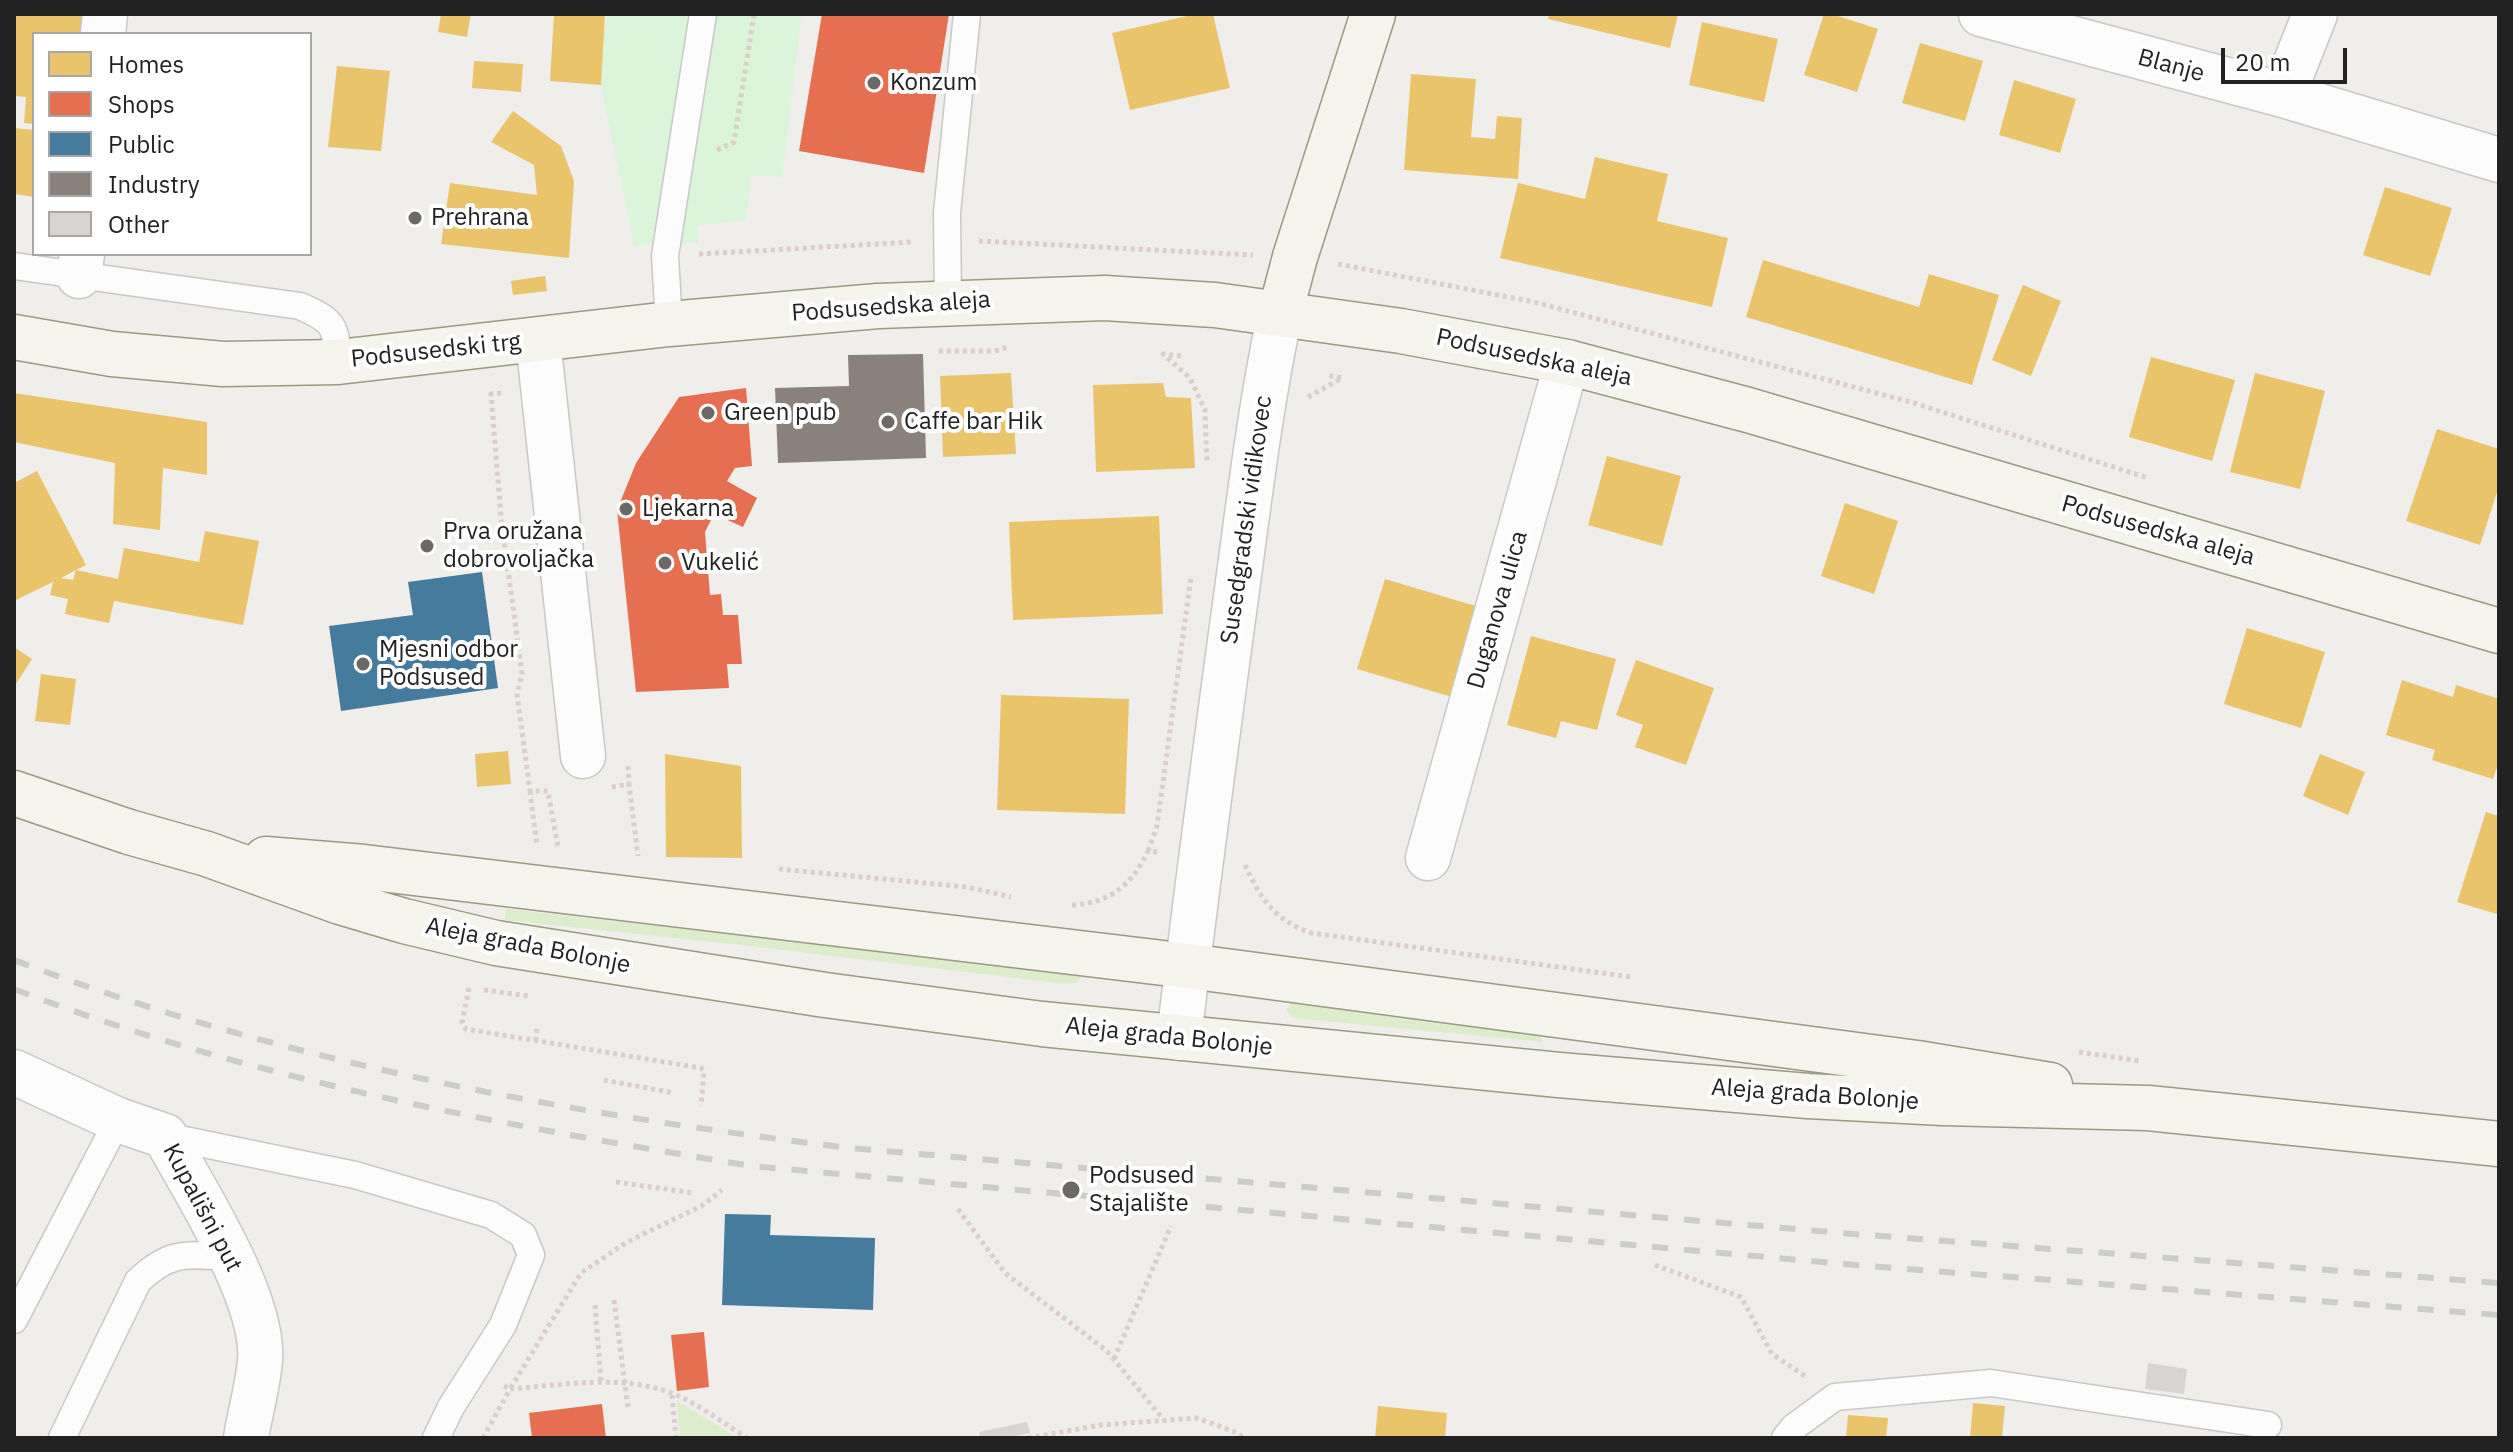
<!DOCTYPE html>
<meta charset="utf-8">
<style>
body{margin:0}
#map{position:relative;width:2513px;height:1452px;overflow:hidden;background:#f0eeeb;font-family:"IBM Plex Sans",sans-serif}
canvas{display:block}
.frame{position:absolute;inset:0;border:16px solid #222;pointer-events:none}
.legend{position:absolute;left:32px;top:32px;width:280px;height:224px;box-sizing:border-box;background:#fff;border:2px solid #a7a7a7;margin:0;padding:10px 14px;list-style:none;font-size:24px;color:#222}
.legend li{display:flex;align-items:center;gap:16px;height:40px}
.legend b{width:40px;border:2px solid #a7a7a7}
.scale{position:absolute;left:2221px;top:48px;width:126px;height:36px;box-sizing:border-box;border:4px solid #222;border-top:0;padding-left:10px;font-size:24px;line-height:28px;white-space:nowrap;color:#222;-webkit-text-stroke:6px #fff;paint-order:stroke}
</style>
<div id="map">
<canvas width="2513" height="1452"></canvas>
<div class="frame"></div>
<ul class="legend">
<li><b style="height:22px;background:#e9c46a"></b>Homes</li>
<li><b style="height:22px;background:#e76f51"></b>Shops</li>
<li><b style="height:22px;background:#457b9d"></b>Public</li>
<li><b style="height:22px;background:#8a817c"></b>Industry</li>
<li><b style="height:22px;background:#d7d4d2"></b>Other</li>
</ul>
<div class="scale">20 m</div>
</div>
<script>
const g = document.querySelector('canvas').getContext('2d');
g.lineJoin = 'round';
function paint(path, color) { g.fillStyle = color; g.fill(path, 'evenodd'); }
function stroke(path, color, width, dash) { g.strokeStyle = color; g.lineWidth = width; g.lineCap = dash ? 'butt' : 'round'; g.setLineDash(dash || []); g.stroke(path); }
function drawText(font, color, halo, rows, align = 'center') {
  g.font = font + ' "IBM Plex Sans",sans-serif'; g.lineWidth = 8; g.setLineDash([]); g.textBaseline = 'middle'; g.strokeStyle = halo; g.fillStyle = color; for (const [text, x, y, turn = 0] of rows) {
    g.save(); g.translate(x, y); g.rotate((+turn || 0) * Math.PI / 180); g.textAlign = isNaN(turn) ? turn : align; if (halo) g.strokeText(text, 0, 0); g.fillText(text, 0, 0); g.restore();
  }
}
paint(new Path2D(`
 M506,909L1070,972L1078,974L1080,978L1076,983H1058L741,945L505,920Z
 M1291,1002L1540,1036L1543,1042L1292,1018L1286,1010Z
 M677,1401L738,1438H680Z`), '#ddeccb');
paint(new Path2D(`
 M607,14H802L782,177L751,175L746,220L697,225L698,243L634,245L598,71Z`), '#daf5da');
paint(new Path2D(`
 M15,14H87L86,34H34V124L24,123L26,97L14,96Z
 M441,14H471L467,37L438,32Z
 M554,14H605L601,85L550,81Z
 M1196,14H1213L1230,88L1130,110L1112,33Z
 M1549,14H1678L1670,48L1548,19Z
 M1824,14H1832L1878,29L1857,92L1804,75Z
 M1702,22L1778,39L1764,102L1689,85Z
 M1920,43L1983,61L1965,121L1902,103Z
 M474,61L523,64L521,92L472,88Z
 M337,66L390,71L381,151L328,147Z
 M1411,74L1476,79L1471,137L1495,139L1497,116L1522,118L1518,179L1404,170Z
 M2014,80L2076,99L2060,153L1999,135Z
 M513,111L561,146L574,181L569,258L441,244L450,183L537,195L534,165L491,142Z
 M14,128L34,130V197L14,194Z
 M1595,157L1668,174L1657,221L1728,238L1712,307L1500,258L1518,183L1585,199Z
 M2385,187L2452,208L2430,276L2363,255Z
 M1763,260L1919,307L1929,274L1999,295L1972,385L1746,317Z
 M545,276L547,291L513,295L511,281Z
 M2023,285L2061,301L2031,376L1992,360Z
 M2151,357L2235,380L2212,461L2129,437Z
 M1011,373L1016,454L943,457L940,376Z
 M2255,373L2325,391L2300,489L2230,472Z
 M1163,383L1166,397L1191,398L1195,468L1096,472L1093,385Z
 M14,393L207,422V475L163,468L160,530L113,524L115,463L14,442Z
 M2437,429L2499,449V486L2480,545L2406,521Z
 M1607,456L1681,476L1662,546L1588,525Z
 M37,471L86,565L76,570L118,579L124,548L199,562L205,531L259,541L243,625L114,601L109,623L65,614L68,599L50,595L53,582L14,601V483ZM76,570L73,580L61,578Z
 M1845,503L1898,521L1874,594L1821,576Z
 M1159,516L1163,614L1013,620L1009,522Z
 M1385,579L1479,607L1452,697L1357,669Z
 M2247,628L2325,652L2301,728L2224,704Z
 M1531,636L1616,659L1597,730L1561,721L1556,738L1507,725Z
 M14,647L32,659L14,687Z
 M1636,660L1714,688L1686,765L1635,747L1643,725L1616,715Z
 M41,674L76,679L70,725L35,721Z
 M2402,680L2453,697L2456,685L2499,699V761L2493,779L2432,760L2435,750L2386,735Z
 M1001,695L1129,699L1125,814L997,810Z
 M508,751L511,784L477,787L475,754Z
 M665,754L741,766L742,858L666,857Z
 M2320,754L2365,772L2348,815L2303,796Z
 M2486,812L2499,816V908L2497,914L2457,902Z
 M1973,1403L2005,1406L2002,1438H1970Z
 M1378,1406L1447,1413L1445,1438H1375Z
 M1848,1415L1888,1418L1886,1438H1846Z`), '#e9c46a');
paint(new Path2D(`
 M822,14H949L924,173L799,151Z
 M746,388L752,466L735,468L727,481L757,498L743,527L714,514L705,532L710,595L721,594L723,615H738L742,664H727L729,688L636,692L617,510L636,463L679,397Z
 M704,1332L709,1387L677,1391L671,1335Z
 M602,1404L606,1438H532L529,1413Z`), '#e76f51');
paint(new Path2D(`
 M482,572L498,688L341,711L329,626L413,615L408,582Z
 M725,1214L771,1215L770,1235L875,1238L873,1310L722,1305Z`), '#457b9d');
paint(new Path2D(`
 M923,354L926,458L778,463L775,388L849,386L848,355Z`), '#8a817c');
paint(new Path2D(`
 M2148,1363L2187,1369L2184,1394L2145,1389Z
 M1027,1422L1030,1433L1007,1438H980L979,1432Z`), '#d7d4d2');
const lane = new Path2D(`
 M14,266L300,306C334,321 336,325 338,362
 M948,302L947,213L967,14
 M669,324L665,256L703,14
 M165,1136L355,1175L491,1215L523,1235L531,1255L503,1325L451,1407L436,1438
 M14,1320L118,1120
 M62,1438L138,1281C172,1249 187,1255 231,1257
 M1785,1438L1794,1427L1835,1397L1991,1383L2268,1425`);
const street = new Path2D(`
 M1981,14L2283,95L2499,160
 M103,34L105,14
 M2283,95L2315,14
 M79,276L82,254
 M538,340L583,756
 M1428,858L1567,362
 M1179,1038C1196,891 1216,744 1236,597C1249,502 1260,407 1280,314
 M14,1072L118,1120L165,1136C195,1191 265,1299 260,1360C258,1386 250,1412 246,1438`);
const secondary = new Path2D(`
 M1280,314L1295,257L1373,14
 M14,337L112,354L223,364L338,362L669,324L878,306L1105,298L1215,305L1401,331L1567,362L1748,410L2499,631
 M14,793L129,832L207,854L340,902L404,921L496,943L825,995L1042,1024L1559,1075L1808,1096L1943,1103L2148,1108L2499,1144
 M266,859L364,867L1188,966L1917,1063L2050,1085`);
stroke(lane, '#c9c8c7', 29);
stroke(street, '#c9c8c7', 47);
stroke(secondary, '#999a82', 47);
stroke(new Path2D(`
 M717,150L734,142L754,14
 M979,241L1253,255
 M699,254L913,242
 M1338,264L1534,302L1914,403L2148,478
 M939,351H995L1008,347
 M1181,356L1163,354L1190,378L1205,410L1207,464
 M501,393L491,394L501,517L522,674L517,694L530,791H548L558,847
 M1308,397L1342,378L1327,375
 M628,766L629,784
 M612,787L629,784L638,856
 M530,791L537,846
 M1148,851L1157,826L1191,577
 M1245,865C1260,898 1276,922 1312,933L1631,977
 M779,869L967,887L1011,897
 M1072,905C1110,903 1132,885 1148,851L1157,852
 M469,988L462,1023L466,1029L701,1068L704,1071L701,1106
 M484,990L529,996
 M536,1041L537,1025
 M2079,1052L2140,1061
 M604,1080L674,1093
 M616,1182L693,1193
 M958,1209L1005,1273L1107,1351L1164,1420
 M1655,1265L1741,1297L1772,1354L1805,1376
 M614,1300L628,1408
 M595,1305L601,1382
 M1114,1359L1171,1226
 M504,1386L510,1389L581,1273L627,1242L703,1205L722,1190
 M672,1395L676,1438
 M483,1438L510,1389C563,1385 620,1374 671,1393C698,1403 723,1423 747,1438
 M1028,1438L1101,1425L1197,1418L1238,1433L1243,1438`), '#dccecd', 5, [4, 4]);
stroke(lane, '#fdfcfc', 26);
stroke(street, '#fdfcfc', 44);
stroke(secondary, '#f4f4ed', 44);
stroke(new Path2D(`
 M14,960C281,1062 567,1114 850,1148L1841,1233L2499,1283
 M14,989C250,1080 503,1125 751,1166L1844,1264L2499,1315`), '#ccc', 6, [16, 16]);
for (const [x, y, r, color] of [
 [874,83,8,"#6a6968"],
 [415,218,8,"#6a6968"],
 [708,413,8,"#6a6968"],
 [888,422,8,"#6a6968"],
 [626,509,8,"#6a6968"],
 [427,546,8,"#6a6968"],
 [665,563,8,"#6a6968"],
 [363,664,8,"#6a6968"],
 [1071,1190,10,"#6a6968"]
]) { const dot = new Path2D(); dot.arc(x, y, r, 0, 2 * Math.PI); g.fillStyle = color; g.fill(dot); stroke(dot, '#fff', 3); }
drawText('24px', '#222', '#fff', [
 ["Blanje",2171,66,15],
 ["Podsusedska aleja",891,307,-4],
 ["Podsusedski trg",436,351,-6],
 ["Podsusedska aleja",1534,358,12],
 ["Susedgradski vidikovec",1247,520,-82],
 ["Podsusedska aleja",2158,531,16],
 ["Duganova ulica",1498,610,-74],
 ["Aleja grada Bolonje",528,946,11],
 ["Aleja grada Bolonje",1169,1037,6],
 ["Aleja grada Bolonje",1815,1095,4],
 ["Kupališni put",202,1208,62]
]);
drawText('24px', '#222', '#fff', [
 ["Konzum",890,83],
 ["Prehrana",431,218],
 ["Green pub",724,413],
 ["Caffe bar Hik",904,422],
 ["Ljekarna",642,509],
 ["Prva oružana",443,532],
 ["dobrovoljačka",443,560],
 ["Vukelić",681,563],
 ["Mjesni odbor",379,650],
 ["Podsused",379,678],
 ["Podsused",1089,1176],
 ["Stajalište",1089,1204]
], 'left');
</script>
